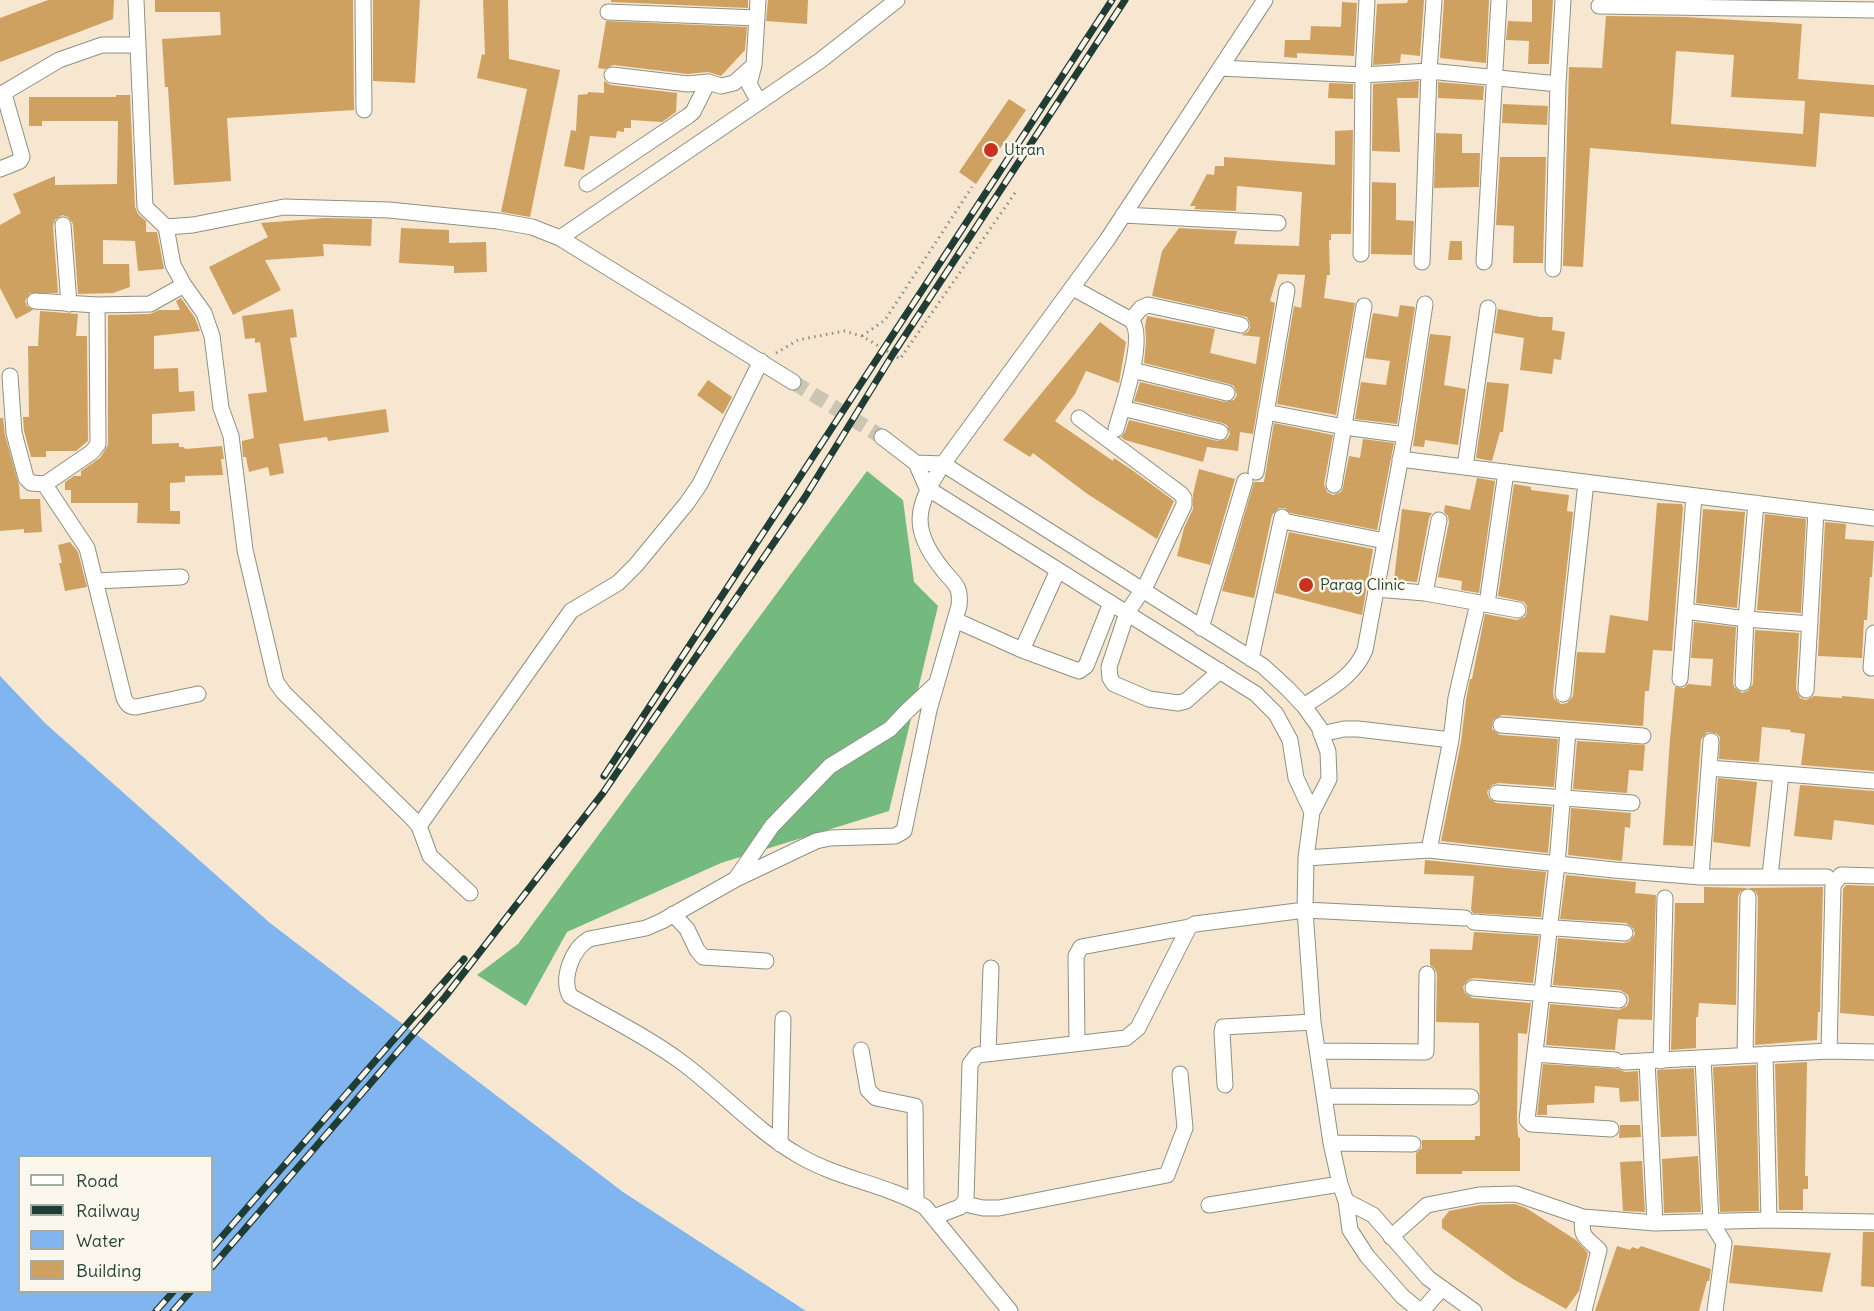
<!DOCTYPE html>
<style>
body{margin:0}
#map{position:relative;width:1874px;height:1311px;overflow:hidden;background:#f7e7d1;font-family:Delius,sans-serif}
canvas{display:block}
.legend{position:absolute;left:18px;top:1155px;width:195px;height:138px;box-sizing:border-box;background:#fbf7ec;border:2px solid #a3ada2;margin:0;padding:8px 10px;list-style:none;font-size:18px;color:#1f3d34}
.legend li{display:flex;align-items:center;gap:12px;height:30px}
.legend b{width:30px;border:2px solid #a3ada2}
</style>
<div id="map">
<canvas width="1874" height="1311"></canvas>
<ul class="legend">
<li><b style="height:8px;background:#fff"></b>Road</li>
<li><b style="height:8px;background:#1f3d34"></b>Railway</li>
<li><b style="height:16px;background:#81b5ef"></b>Water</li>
<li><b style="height:16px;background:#cfa161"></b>Building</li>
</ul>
</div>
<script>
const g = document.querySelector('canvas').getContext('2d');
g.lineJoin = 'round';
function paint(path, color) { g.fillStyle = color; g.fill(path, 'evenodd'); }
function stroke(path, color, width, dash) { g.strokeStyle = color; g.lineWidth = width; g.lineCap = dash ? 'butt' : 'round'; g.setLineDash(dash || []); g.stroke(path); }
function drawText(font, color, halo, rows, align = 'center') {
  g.font = font + ' Delius,sans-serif'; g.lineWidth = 5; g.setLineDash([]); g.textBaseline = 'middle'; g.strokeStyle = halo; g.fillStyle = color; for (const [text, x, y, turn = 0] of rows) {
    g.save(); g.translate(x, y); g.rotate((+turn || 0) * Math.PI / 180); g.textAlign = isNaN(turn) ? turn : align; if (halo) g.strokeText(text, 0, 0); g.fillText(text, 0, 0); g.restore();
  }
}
paint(new Path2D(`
 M867,471L903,500L914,582L938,606L889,811L721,863L567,932L526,1006L477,975L518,944Z`), '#74ba7f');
paint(new Path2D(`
 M0,676L46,724L270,923L623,1192L806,1311H0ZM20,1156H212V1292H20Z`), '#81b5ef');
paint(new Path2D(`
 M48,0H114L113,19L0,62V18Z
 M155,0H353L354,110L227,118L231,181L174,185L168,87H165L162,39L221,35L220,12H155Z
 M373,0H420L415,83L373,81Z
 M483,0H508L509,59L560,70L530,217L501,212L527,89L477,78L482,54L485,55Z
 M611,0H748V8L611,2Z
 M768,0H808L807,24L766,21Z
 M1408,0H1424L1420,56L1401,54L1400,63L1373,65L1377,4L1407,3Z
 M1444,0H1489L1486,63L1440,58Z
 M1532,0H1553L1549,64H1528L1529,41L1506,40L1508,21L1532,22Z
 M1342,2L1357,3L1354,56L1297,53V58L1284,57L1285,40H1310L1311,26L1341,27Z
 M1606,16L1685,17L1802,24L1798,79L1874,85V117L1820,113L1816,167L1590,148L1583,267L1563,266L1569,67L1602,68ZM1676,51L1734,55L1731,97L1805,101L1803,134L1671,124Z
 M606,21L747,27L745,50L721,76L708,72L688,74L613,65L605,69L598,68Z
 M604,81L611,85L677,93L676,112L662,122L631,120V128H624V132L617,131L616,138L590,136L584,170L564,166L571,130L576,131L578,95L588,94V92L604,93Z
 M1419,81L1418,98H1397L1400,152L1372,151L1373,84Z
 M1438,82L1484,86L1483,100L1438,98Z
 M1329,83L1353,84V99L1328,98Z
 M116,95H130L135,207L138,214L146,221V232H157L164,269L138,271L135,241L103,240V264H129L130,287L113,293L78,294L73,224L68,217L62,215L55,220L53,226L58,293H30L25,301L27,306L33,310L16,319L0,288V225L21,213L13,194L55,176V185L117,184L118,121H42V126H29V97H116Z
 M1009,99L1026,110L976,184L959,172Z
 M1503,104L1548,106L1547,125L1502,123Z
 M1353,130L1351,234H1331V240H1329L1330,275H1327L1324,298L1355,303L1336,415L1277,404L1294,306L1301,308L1305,275L1278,274L1270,301L1275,303L1253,434L1240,432L1238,451L1207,447L1203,462L1125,440L1121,437L1125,432L1129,420L1218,441L1227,439L1230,434L1227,425L1222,423L1134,401L1140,382L1225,402L1234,400L1237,395L1234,386L1229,384L1144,363L1146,342L1145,326L1147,316L1215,329L1210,353L1256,364L1260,337L1241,335L1248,332L1250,328V323L1247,317L1152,296L1162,251L1179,228L1237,231L1234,244L1299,246L1302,192L1237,186L1236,211L1194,209L1196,206H1190L1207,174L1214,175L1215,166H1224V157L1335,165V131Z
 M1436,133L1462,134V153H1480L1479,187L1434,188Z
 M1500,157H1546L1543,263H1513L1514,226L1496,225Z
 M1372,182L1396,183V220L1414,221L1412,255L1371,254Z
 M325,218L372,219L371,246L323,244L324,256L265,260L281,290L233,315L209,267L268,237L261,223Z
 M401,228L449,230V243L486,242L487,272L454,273V266L399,263Z
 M1450,241H1462V260H1448Z
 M181,298L195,318L200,331L154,336V369L178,368L179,392L194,391L195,411L152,414V444L179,443V447H184L185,449L222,446L224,459H221L223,475L185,476V482L170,483V511H180V524L137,523L138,503H71V490H65V482L74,476H81V471L100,458L108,445V315L150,314L159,310H180L176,301Z
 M1400,305L1415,307L1397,424L1355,419L1361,382L1386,385L1390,361L1365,358L1373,313L1398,317Z
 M293,309L297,337L290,338L304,421L386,409L389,432L328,441L327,437L279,444L284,473L270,476L268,467L249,472L246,457H243L242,444V441L254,438L248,394L267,392L260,342L255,343V338L245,339L242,316Z
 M1498,309L1540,317H1553L1552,330L1565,332L1561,360L1554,359L1552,374L1520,370L1524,338L1494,333Z
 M40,311L78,314L76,336H87L88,441L76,451H46V457H31L24,431L23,417H29L28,346H38Z
 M1100,322L1126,342L1119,383L1086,371L1075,394L1055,421L1113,461L1114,458L1132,470L1174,501L1157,539L1086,493L1033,453L1030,457L1003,440Z
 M1430,334L1451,336L1444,385L1466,389L1458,445L1425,440L1424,447L1413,446Z
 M708,380L732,397L723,414L697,395Z
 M1487,382L1509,384L1503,432H1500L1492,461L1476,458Z
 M0,418H3L5,435L19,485L20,499H40L42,532L24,533V529L0,531Z
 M1274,423L1333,435L1324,484L1327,492L1333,495L1341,492L1343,487L1349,456L1360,458L1363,439L1394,443L1377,530L1290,513L1285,508H1279L1272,515L1254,598L1222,591L1254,482H1264Z
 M1199,469L1235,479L1210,565L1177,556L1184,528L1193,509V494Z
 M1477,478L1495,481L1479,593L1461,590L1462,581L1438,577L1449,522L1448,516L1444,512L1445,505L1470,510Z
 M1514,484L1531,487V490L1569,495L1567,511L1573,512L1553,693L1554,698L1561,704L1567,703L1573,696L1577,652L1605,653L1610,615L1648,621L1657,503L1682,504L1683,508L1672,651L1653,650L1649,691H1645L1643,726L1502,715L1493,720L1492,729L1500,735L1558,739L1554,787L1498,783L1492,785L1487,792L1489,798L1496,803L1552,807L1548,853L1441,841L1461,742L1466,700L1470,679H1472L1485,614L1517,620L1525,617L1527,612V606L1524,602L1498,596Z
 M1402,509L1432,513L1429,518L1417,582L1394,580Z
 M1703,509L1745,512L1737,608L1696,603Z
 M1765,514L1806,519L1801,613L1757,610Z
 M1825,522L1846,524L1845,539L1874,541L1872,577H1870L1867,620H1864L1862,658L1818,656Z
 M1289,532L1373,549L1362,615L1275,593Z
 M70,542L78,552L87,587L65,591L59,563H62L58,545Z
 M1694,622L1736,627L1733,683L1735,688L1742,693L1748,691L1753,684L1755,630L1799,633L1796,689L1800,698L1806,700L1814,696L1842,698V696L1874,699V771L1801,765L1805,734L1790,732L1791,730L1762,727L1759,762L1719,759L1720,737L1716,733L1707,732L1701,740L1693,846L1663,845L1670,739L1675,687L1684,688L1688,684L1711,686L1713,659L1691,658Z
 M1577,741L1645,745L1643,771L1629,770L1627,793L1573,789Z
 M1718,778L1757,782L1750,847L1713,842Z
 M1800,785L1874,791V825L1834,820L1832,840L1794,836Z
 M1571,808L1631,813L1630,828L1625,827L1622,861L1568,855Z
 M1425,860L1546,872L1541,917L1473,913L1471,910L1474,876L1424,874Z
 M1566,875L1636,882L1635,893L1656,895L1652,1020L1618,1019L1615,1050L1546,1045L1550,1004L1619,1010L1627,1006L1629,1001L1628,995L1620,990L1553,985L1558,938L1624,943L1630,941L1635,934L1633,928L1626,923L1560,919Z
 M1846,885L1874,886V1016L1840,1013L1843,889Z
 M1704,887L1747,888L1740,892L1738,897L1736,1005L1699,1003L1698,1017H1696V1048L1671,1050L1675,903H1704Z
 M1823,887L1820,1012H1818L1817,1040L1755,1045L1758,897L1756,892L1749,888Z
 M1474,932L1539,936L1533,983L1474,978L1468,980L1463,987L1465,993L1472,998L1531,1003L1527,1034L1518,1033L1517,1119L1518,1137L1520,1138V1171H1462V1174H1416V1153L1422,1148V1140H1475V1136H1480L1479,1023L1436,1022L1437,974L1435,969L1430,965V949L1472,950Z
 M1807,1062L1805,1176H1808V1189H1803V1210H1779L1775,1064Z
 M1543,1064L1618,1069L1625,1072L1638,1071L1639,1101L1620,1102L1619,1088L1595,1086L1594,1103L1547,1105V1115H1537Z
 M1756,1065L1759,1211L1720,1212L1713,1067Z
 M1694,1068L1697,1136L1661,1137L1657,1070Z
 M1620,1125H1640L1641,1137L1619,1138Z
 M1698,1156L1701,1212L1664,1213L1662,1159Z
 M1642,1161L1645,1212L1623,1211L1620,1162Z
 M1515,1204L1526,1208L1576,1240L1588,1253L1579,1291L1566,1309L1513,1279L1442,1228V1220L1449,1211L1480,1205Z
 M1863,1232H1874V1287L1861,1286Z
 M1734,1245L1831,1253L1822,1292L1729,1283Z
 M1617,1246L1630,1250L1632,1247L1638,1249L1641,1246L1711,1269L1709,1281H1707L1699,1311H1595Z`), '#cfa161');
stroke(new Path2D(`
 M793,382L882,437`), '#ccc5b2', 15, [15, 8]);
const minor = new Path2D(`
 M136,0L145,207L166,227L193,225L284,207L389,210L498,221L532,227L560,238L793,382
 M363,0L364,110
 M758,0L754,65L749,84L759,102
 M1599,6L1874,10
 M608,12L757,18
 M1220,68L1363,75L1429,71L1558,84L1563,0
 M612,75L688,84L708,82L721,86L734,83L754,65
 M0,95L59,60L102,45H138
 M0,169L20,161L22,157L4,94
 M587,184L688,116L693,112L708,82
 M1123,215L1278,223
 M63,225L69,304
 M166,227L173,265L184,285L204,313L212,336L221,408L231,436L245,550L276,682L284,693L412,818L419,826L430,856L470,893
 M560,238L821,60L897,0
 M1361,254L1363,75L1367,0
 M1422,262L1429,71L1434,0
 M1484,262L1499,0
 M1553,269L1558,84
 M1073,288L1131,320C1147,336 1122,408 1116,429
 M35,301L97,305L150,304L184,285
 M97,305L98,444L92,452L48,482L46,484L47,488L87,548L124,698C127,704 129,707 136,707L198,694
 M1131,320L1141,308L1148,305L1241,325
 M1132,370L1227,393
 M10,376L14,433L26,478L31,483L46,484
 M1122,408L1220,432
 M1266,412L1344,427L1405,435
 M1079,418L1181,494L1184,498V505L1147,583L1127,613L1109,667L1110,678L1114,684L1149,699L1178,703L1186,701L1220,671
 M882,437L916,463L927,488L1256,694L1276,714L1290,740L1296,778L1312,812
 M1400,459L1874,518
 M916,463L943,464L1263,666L1288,689L1304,706L1319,727L1328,752L1329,779L1312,812L1306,858L1305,910L1313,1022L1331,1143L1340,1184L1346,1201L1350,1230L1367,1256L1402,1296L1420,1311
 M1465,467L1488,308
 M1256,472L1287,290
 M1334,485L1364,306
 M1288,522L1385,541
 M96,581L181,577
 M1376,589L1425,593L1518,610
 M1425,593L1439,520
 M1487,604L1506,472
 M1685,611L1746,619L1810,624
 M955,620L1022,650L1079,671L1086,666L1111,603
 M1201,628L1245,481
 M1022,650L1058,570
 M1251,659L1282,517
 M1871,668L1874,633
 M1680,679L1694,496
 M1743,683L1746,619L1756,503
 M1806,690L1816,511
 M1563,694L1586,482
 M1304,706C1327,690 1354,677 1365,650L1405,435L1425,304
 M1501,725L1643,736
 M1568,731L1557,864L1527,1120L1531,1124L1611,1129
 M1321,734L1344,729H1358L1451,740
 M1709,768L1874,781
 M1497,793L1632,803
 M419,826L571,611L618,583L636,565L687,503L700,484L761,361
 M1429,850L1451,740L1456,698L1478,603
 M1306,858L1429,850L1614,870L1701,877H1827
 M1770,876L1781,774
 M737,877L772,826L830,766L890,729L908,710L937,683
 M1701,877L1711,741
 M673,914L687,929L697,950L703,957L766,961
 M1474,922L1625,933
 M1473,988L1619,1000
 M1077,1043L1076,956L1081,947L1189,927
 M861,1050L868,1090L876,1098L915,1106L916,1202
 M1318,1051L1426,1052L1427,974
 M1829,1051L1874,1052
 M988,1054L991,968
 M1535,1054L1615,1060
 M1765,1054L1769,1220
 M1745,1055L1748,897
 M1703,1058L1711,1222L1724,1243L1715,1311
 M1647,1061L1655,1223
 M1661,1061L1665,898
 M1624,1062L1829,1051L1833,885L1841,875L1874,876
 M1225,1085L1222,1032L1223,1027L1313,1022
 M1324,1096L1471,1097
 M1331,1143L1413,1144
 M780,1144L783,1019
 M1346,1201L1373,1215L1428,1278L1474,1311
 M965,1204L983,1208H999L1167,1175L1185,1128L1180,1074
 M1209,1205L1340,1184
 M934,1217L960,1207L966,1200L970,1064L977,1055L1126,1038L1138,1028L1189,927L1195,924L1305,910L1465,918
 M1583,1217C1580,1238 1586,1237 1599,1250L1584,1311
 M1391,1237L1427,1205L1479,1195L1516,1194L1583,1217L1655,1223L1769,1220L1874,1222
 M1010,1311L925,1207C886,1184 838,1179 798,1155C755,1130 721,1091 680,1061C646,1036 607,1017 570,996C561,978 572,949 589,939L646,928L662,921L736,879L816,841L830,838L895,836L904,831L929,710L959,606C961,585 955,585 943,570C910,528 915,508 943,464L1107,240L1265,0
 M1422,1311L1442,1288`);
stroke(minor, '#8b9282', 17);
stroke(new Path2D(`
 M862,336L885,320L972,187
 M776,353L798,340L844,331L862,336L900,359L1017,190`), '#8b9282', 3, [1.5, 4.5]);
stroke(minor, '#fff', 15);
const rail = new Path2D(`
 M604,776L1112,0
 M212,1248L464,959
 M212,1267L445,997L603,793L805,497L893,354L1125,0
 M156,1311L173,1292
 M173,1311L190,1292`);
stroke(rail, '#1f3d34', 7);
stroke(rail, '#fbf7ec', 4.5, [14]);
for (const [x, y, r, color] of [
 [991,150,8,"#c8321e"],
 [1306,585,8,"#c8321e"]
]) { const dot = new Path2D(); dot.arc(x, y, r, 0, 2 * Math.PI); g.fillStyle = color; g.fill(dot); stroke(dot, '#fbf7ec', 2); }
drawText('16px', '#1f3d34', '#fbf7ec', [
 ["Utran",1004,150],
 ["Parag Clinic",1320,585]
], 'left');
</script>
